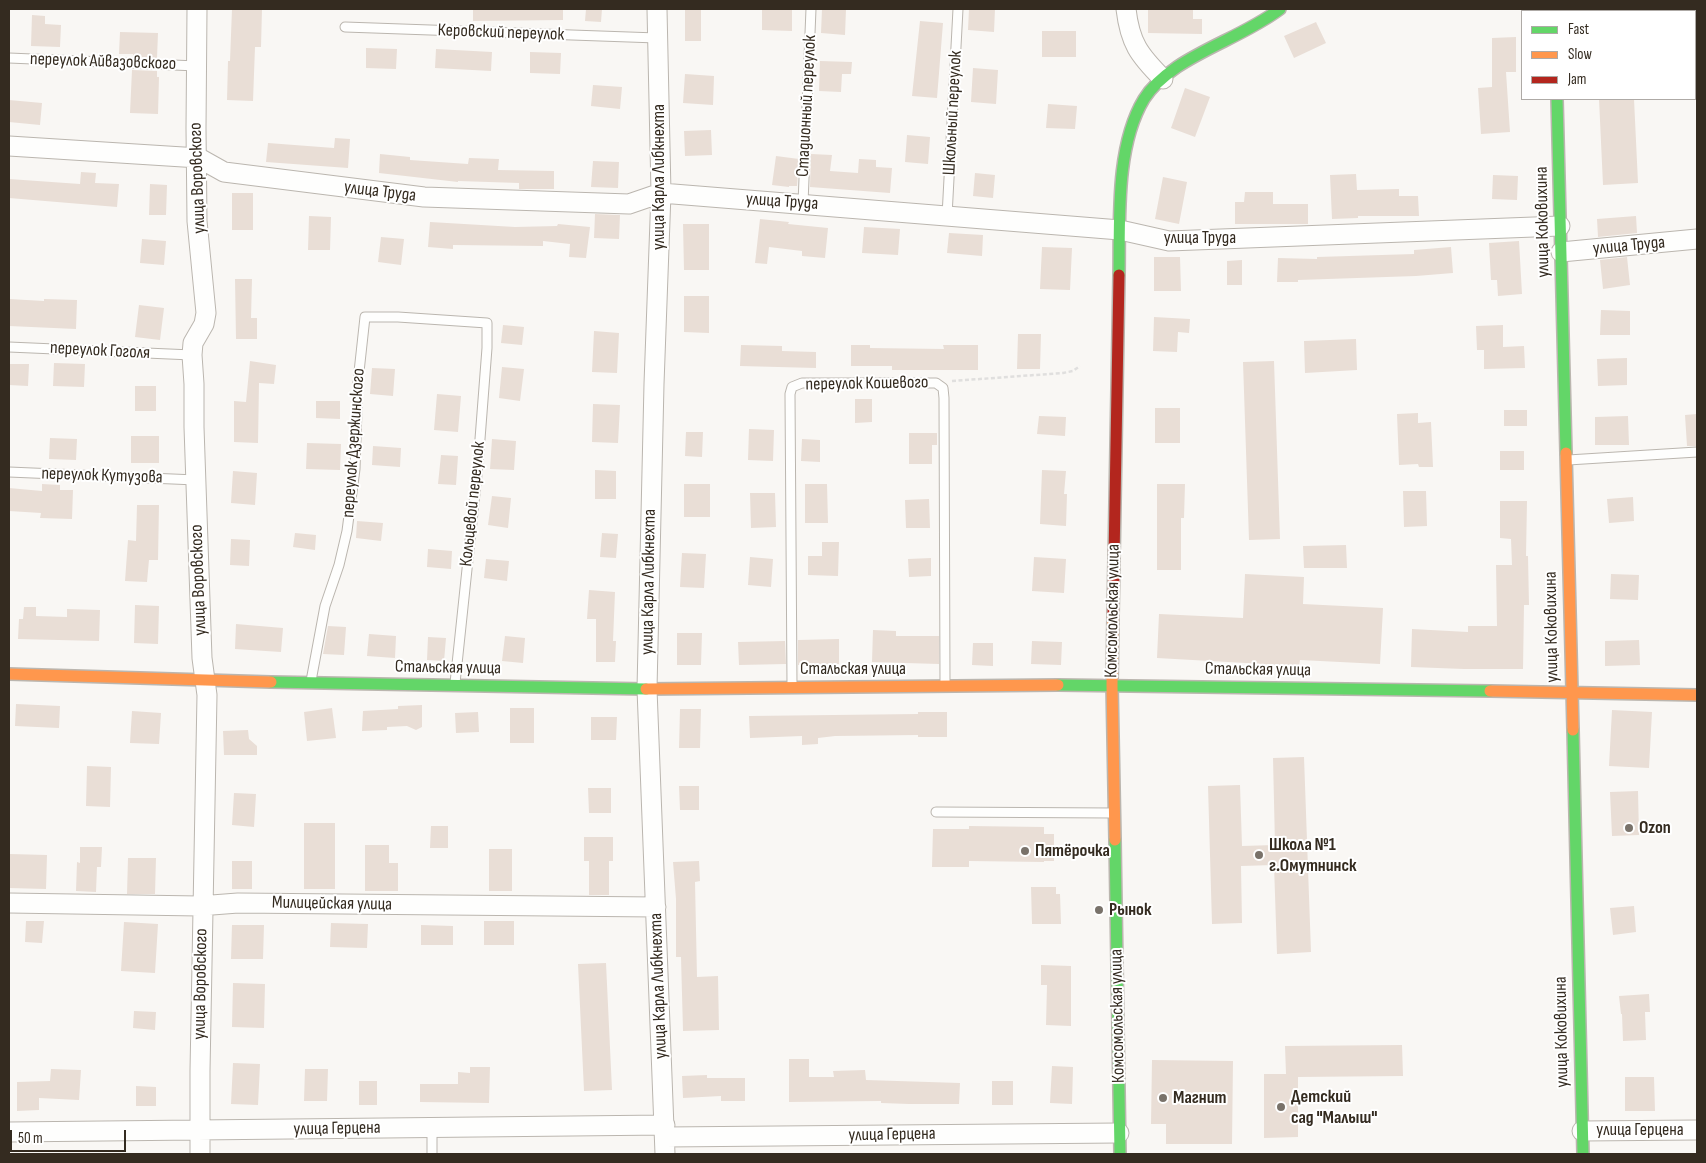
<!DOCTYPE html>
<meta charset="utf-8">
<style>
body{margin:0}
#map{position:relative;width:1706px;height:1163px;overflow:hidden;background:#f9f7f4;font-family:"Sofia Sans Condensed",sans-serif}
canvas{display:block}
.frame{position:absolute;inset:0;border:10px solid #342b20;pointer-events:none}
.legend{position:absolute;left:1521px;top:10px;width:175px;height:90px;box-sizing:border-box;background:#fff;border:1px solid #aeaaa6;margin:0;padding:6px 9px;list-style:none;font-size:15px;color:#342b20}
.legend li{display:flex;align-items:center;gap:10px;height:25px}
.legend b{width:25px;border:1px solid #aeaaa6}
.scale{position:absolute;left:10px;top:1130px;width:116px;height:22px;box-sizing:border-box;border:2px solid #342b20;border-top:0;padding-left:6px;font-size:15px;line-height:18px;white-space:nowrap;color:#342b20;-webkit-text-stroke:4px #fff;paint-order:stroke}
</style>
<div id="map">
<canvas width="1706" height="1163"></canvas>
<div class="frame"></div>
<ul class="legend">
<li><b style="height:6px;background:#63d668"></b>Fast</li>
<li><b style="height:6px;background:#ff974d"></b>Slow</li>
<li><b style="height:6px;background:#b3261e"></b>Jam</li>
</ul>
<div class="scale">50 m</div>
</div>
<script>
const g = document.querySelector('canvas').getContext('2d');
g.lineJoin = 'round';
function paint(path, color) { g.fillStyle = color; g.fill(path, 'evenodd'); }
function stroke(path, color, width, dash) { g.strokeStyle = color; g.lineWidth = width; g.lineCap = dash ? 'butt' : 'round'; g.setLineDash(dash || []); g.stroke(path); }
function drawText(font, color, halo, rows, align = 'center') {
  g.font = font + ' "Sofia Sans Condensed",sans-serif'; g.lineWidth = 4; g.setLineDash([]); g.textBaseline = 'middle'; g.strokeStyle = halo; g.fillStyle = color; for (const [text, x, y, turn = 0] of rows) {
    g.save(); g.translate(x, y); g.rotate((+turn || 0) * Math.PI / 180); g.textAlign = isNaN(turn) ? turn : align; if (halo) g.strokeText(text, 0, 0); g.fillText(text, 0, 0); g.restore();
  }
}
paint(new Path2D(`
 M232,9H262L261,47H255L253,101L227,100L228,61H230Z
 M473,9H563V20L473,21Z
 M586,9H602L601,22L585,21Z
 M685,9H701V41H685Z
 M762,9H792V31L762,30Z
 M822,9H846L845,35L821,33Z
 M969,9H995L994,32L968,30Z
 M1148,9H1193V19H1202V34L1148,33Z
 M32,15L45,16V24L61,25L60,47L31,46Z
 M920,21L943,23L937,98L912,96Z
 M1316,22L1326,43L1294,58L1284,36Z
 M1042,31H1076V57H1042Z
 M120,32L158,33L157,58L133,57V54H119Z
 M1516,37V72H1506L1510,132L1481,134L1478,88L1492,87V38Z
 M366,48L397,49L396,69L366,68Z
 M436,49L492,52L491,71L435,68Z
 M530,52L561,53L560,74L530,73Z
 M820,61L852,62L851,74H842L841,92L819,91Z
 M973,68L998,70L996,104L971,102Z
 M132,70L157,71V77H159L158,114L130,113Z
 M685,74L714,76L713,105L683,103Z
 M593,85L622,87L620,109L591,106Z
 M1185,88L1210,97L1195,137L1171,128Z
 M1599,99H1634L1638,183L1603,185Z
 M9,100L42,103L40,125L9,122Z
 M1048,104L1077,106L1075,129L1046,128Z
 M711,130L712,155L685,156L684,131Z
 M907,135L930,137L928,164L905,162Z
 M335,138L350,139L348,168L266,162L268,143L334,148Z
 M380,154L410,157V160L468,164L469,158L499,159L498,170L554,171V189H519V183L458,181V182L379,173Z
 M811,154L832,155L830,171L858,173L859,159L876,160V167L892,168L890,193L810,187Z
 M776,156L799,159L797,186H789V187L772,185Z
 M593,161L619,162L618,188L591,187Z
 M81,172L96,173L95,183L119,184L117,207L9,198V179L80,184Z
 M975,173L995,175L993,198L973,196Z
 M1356,174L1357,190L1399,189V196H1418L1419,216H1358V218L1332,219L1330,175Z
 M1493,175L1518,176L1517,200L1492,199Z
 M1163,177L1187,182L1179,224L1155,219Z
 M150,184L167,185L166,215H149Z
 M1245,192H1273V204H1308V224H1235V202H1244Z
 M232,193H253V230H232Z
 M595,214L620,215L619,239L594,238Z
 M309,216L331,217L330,250H308Z
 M1636,216L1637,233L1598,237L1597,219Z
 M760,219L789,222L788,224L828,228L825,258L802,256V251L769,247L767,264L755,263Z
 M430,222L515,227L557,226L558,224L590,227L586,258L569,257L570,244L543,241V246L453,245V249L428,247Z
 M683,224H709V270H684Z
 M864,227L900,229L898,255L862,253Z
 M949,233L983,235L982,256L947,253Z
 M381,237L404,239L401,265L378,262Z
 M142,239L166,241L164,265L140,263Z
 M1519,241L1522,294L1498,296L1497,280H1491L1489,243Z
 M1042,247L1072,248L1070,290L1040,289Z
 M1451,247L1453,273L1416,276L1298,280V282H1277L1278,258L1317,259V257L1414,254V250Z
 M1154,257H1180L1181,291H1154Z
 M1627,257L1630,285L1603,289L1600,260Z
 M1242,260V285H1227V261Z
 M235,279H252L251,318H257V339H236Z
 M684,296H709V333L684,332Z
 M9,299L44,301V299L77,300L76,329L9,326Z
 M139,305L164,308L160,340L135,337Z
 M1601,310L1630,311V335H1600Z
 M1154,317L1190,319L1189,333L1178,332L1177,352L1153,351Z
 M503,325L524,327L522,345L501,343Z
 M1503,325V347L1524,346L1525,368L1484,369V350H1477L1476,326Z
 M594,331L619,333L617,373L592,372Z
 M1018,334H1041L1040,369H1017Z
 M1356,339L1357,370L1305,373L1304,341Z
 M741,345L782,346V351L816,352V368L740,366Z
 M851,345H870V348L944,349L943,345H978V370H892V366H851Z
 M1627,358V385L1598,386L1597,359Z
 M250,361L276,365L274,384L259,383L258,443L234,442V401L246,402Z
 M1274,361L1280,539L1249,540L1243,362Z
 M54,363L85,364L84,387L53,386Z
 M9,364H29L28,386L9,385Z
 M502,367L524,369L520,401L499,398Z
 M372,368L395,369L393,396L370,394Z
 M135,386H156V411H135Z
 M437,394L461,396L458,432L434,430Z
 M855,399H872V422L855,423Z
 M316,401H340V419L316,418Z
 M593,404L620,405L618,443L592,442Z
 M1155,408H1180V443H1155Z
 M1504,410H1527V426H1504Z
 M1418,413V423L1431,422L1433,467H1419L1418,464L1399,465L1397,414Z
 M1697,414V446H1687L1685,415Z
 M1039,416L1066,417L1065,436L1037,434Z
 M1628,416L1629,445H1595V417Z
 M749,429L774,430L773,461L748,460Z
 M686,432H703L702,457L685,456Z
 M909,433H937V445H932V464H909Z
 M131,436H159V463H131Z
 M50,438L77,439L76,460L49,459Z
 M492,439L516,441L514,470L490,469Z
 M802,439L820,440V462L801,461Z
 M307,443L341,444L340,470L306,469Z
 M373,446L401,448L400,467L372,465Z
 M1500,451H1524V470H1500Z
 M441,455L458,456L456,485L438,484Z
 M595,470L616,471V499H595Z
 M1042,470L1066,471L1064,494H1067L1066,526L1040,524Z
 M233,471L257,473L255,505L231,503Z
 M42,484L60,485V490H73L72,519L40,518L41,513L9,511V488L42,491Z
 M684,484H710V517H684Z
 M805,484H827L828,523H805Z
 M1157,484H1185L1184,518H1181V570H1157Z
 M1403,491H1426L1427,526L1404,527Z
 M750,493H775L776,527L751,528Z
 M492,496L511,498L508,528L488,525Z
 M1633,497L1634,521L1609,523L1607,499Z
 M929,499L930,528H906L905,500Z
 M1500,501H1527L1526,556H1528L1529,605H1524L1523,669H1464L1411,667L1412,629L1468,632V626H1497L1496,565H1512L1511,539L1500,538Z
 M137,505H159L158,560H149L147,582L125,581L128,540L136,541Z
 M357,521L383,523L381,541L356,538Z
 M295,533L316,535L315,550L293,547Z
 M602,533L618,534L616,558L600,557Z
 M231,539L250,540L249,566L230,565Z
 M822,542H839L838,576L808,575V556H822Z
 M1346,545L1347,568H1304L1303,546Z
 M428,549L452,551L451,569L427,567Z
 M682,553L706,554L704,588L680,587Z
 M750,557L773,559L771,587L748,585Z
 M1034,557L1066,559L1064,593L1032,591Z
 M931,558V576L909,577L908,559Z
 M486,559L509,561L507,581L484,578Z
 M1245,574L1304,577L1303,604L1383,608L1380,664L1300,660L1299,666L1157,658L1159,614L1243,618Z
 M1611,574L1639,575L1638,600L1610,599Z
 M589,590L615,592L613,641H616L615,662H596V619H587Z
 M135,605L159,606L158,644L134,643Z
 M24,607H36V616L67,617V609L100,610L99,641L18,639L19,619H23Z
 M236,624L283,628L281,652L235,649Z
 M328,626L346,627L344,655L323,654Z
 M873,630L896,631V636H939V664L872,662Z
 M677,633H702L701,665H677Z
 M369,634L396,636L395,658L367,656Z
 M505,636L525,638L523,663L502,661Z
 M428,637L446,638L444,661L427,660Z
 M839,639V664L798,665V640Z
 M1639,640L1640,665L1605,666V641Z
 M785,641L786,664L739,665L738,642Z
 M1032,641L1062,642L1061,665L1031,664Z
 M973,643H993V666L972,665Z
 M16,704L60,706L59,728L15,726Z
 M422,705V727L416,730L407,726L387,727V730L362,731L363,711L398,709V706Z
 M332,708L336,738L307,741L304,712Z
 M510,708H534V743H510Z
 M680,709H701L700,748H679Z
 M1612,710L1652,712L1649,768L1609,766Z
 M132,711L161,713L159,744L130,743Z
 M478,712L479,732L456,733L455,713Z
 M918,712H947V737H918V735L835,736L818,738V744L802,745V736L750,738L749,716L918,714Z
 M591,717H617L616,740H591Z
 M248,730L249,739L257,746V755H224L223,731Z
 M1304,757L1311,952L1277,954L1274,865L1241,866L1242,923L1212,924L1208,786L1240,785L1242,846L1275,845L1273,758Z
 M87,766L111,767L110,807L86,806Z
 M679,786H699V810H680Z
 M588,788H611V813H589Z
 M1638,791L1639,835L1612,836L1610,792Z
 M234,793L256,794L254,827L232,825Z
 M304,823H335V889H304Z
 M431,826H448V848H430Z
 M969,826L1044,827V834H1054V861H1044V862L969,861V867H932L933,829H969Z
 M584,837H613V861H609V895H589V861H584Z
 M365,845H389V863H398V891H365Z
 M80,847H102L101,867H97L96,892L76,891L77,862L80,863Z
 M489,849H512V891H489Z
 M10,854L47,855L46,889L9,888Z
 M128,858H156L155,894H127Z
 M232,861H252V889H232Z
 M699,861L700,881L695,882L697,977L718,976L719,1030L683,1031L681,957H676V899L673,862Z
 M1031,887H1056V894H1060L1061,924H1032Z
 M1634,906L1636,932L1613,935L1610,908Z
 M26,921H44L42,943L25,942Z
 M484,921H514V945H484Z
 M124,922L158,924L155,973L121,971Z
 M331,923L368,924L367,948L330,947Z
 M232,925H264L263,959H231Z
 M421,925L453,926V945H421Z
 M606,963L612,1090L584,1091L578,964Z
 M1041,965L1071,966V1026L1046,1025L1047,985H1041Z
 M233,983L265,984L264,1028L232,1027Z
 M1649,994L1650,1012H1645L1646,1040L1623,1041L1622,1014H1621L1619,996Z
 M134,1011L156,1012L155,1030L133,1028Z
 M1402,1045L1403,1076L1298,1077V1137L1264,1138V1074H1286L1285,1046Z
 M789,1059H809V1077H834L833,1071L865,1070L866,1080L960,1083L959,1104H909L881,1103V1101L789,1102Z
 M1152,1060L1233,1061L1232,1144H1166V1124H1151Z
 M233,1063L260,1064L258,1105L231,1104Z
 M1052,1066L1073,1067L1072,1104L1050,1103Z
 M470,1067H490L489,1103L420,1102V1084H458V1072L470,1073Z
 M51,1069L81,1070L79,1100L39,1098V1110L17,1111V1082L50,1081Z
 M305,1069H328L327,1101H304Z
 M707,1075V1078H745V1101H721V1096L683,1098L682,1076Z
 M1625,1077H1654L1655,1111H1625Z
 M359,1081H377V1105H359Z
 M992,1081H1013V1105H992Z
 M136,1086L156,1087V1106H136Z`), '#e9ded6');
const lane = new Path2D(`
 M345,27L657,38
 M9,58L197,66
 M803,203L811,9
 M947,216L958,9
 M9,347L192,355
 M1568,460L1697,452
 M9,472L196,480
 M311,681L325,606L339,565L347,531L355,469L358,381L365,317H398L487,323V348L478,465L455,683
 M792,685L790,394L792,387L802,383H936L943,388L944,398L945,683
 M936,812L1113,813
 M432,1154V1128`);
const street = new Path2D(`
 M197,9L196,128L197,221L206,313L204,324L193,343L192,355L194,384V427L202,658L207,695L200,1071V1154
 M657,9L661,193L654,384L647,689L665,1154
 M1126,9C1130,43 1139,55 1163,79
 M9,146L199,158L224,172L424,197L629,204L661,193L1120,230L1169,241L1560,226
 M1561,252L1697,239
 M9,903L199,906L238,903L656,907
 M1582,1131L1697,1130
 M9,1132L665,1125
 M665,1137L1119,1133`);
const fast = new Path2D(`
 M1557,99L1566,453
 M1119,275C1120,221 1115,147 1144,99C1152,86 1164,76 1177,67C1210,45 1248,33 1280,9
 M271,682L646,689
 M1058,685L1490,691
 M1573,730L1583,1154
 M1115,840L1120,1154`);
const slow = new Path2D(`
 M1555,9V11
 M1566,453L1573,730
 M1113,616L1112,685L1115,840
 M9,674L271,682
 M646,689L1058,685
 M1490,691L1697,695`);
const jam = new Path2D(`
 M1113,616L1119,275`);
stroke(lane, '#bbb6af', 11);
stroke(street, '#bbb6af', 21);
stroke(fast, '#bbb6af', 14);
stroke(slow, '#bbb6af', 14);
stroke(jam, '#bbb6af', 14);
stroke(new Path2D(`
 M952,381L1063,373L1073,371L1080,366`), '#e0dfde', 2.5, [4, 2.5]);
stroke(lane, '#fefefd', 9);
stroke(street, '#fefefd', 19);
stroke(fast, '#63d668', 11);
stroke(slow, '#ff974d', 11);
stroke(jam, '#b3261e', 11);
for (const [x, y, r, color] of [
 [1629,828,5,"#79726a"],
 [1025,851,5,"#79726a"],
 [1259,855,5,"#79726a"],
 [1099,910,5,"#79726a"],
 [1163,1098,5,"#79726a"],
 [1281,1107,5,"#79726a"]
]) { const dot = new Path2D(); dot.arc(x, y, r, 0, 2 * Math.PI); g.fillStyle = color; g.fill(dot); stroke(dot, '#fff', 2); }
drawText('18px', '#342b20', '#fff', [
 ["Керовский переулок",501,33,2],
 ["переулок Айвазовского",103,62,2],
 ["Стадионный переулок",807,106,-87],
 ["Школьный переулок",953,113,-87],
 ["улица Карла Либкнехта",659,177,-90],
 ["улица Воровского",198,178,-92],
 ["улица Труда",380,192,7],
 ["улица Труда",782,202,4],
 ["улица Коковихина",1543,222,-91],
 ["улица Труда",1200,238],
 ["улица Труда",1629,246,-5],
 ["переулок Гоголя",100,351,3],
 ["переулок Кошевого",867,384,-1],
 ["переулок Дзержинского",354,443,-86],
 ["переулок Кутузова",102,476,2],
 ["Кольцевой переулок",473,504,-84],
 ["улица Воровского",199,580,-92],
 ["улица Карла Либкнехта",649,582,-89],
 ["Комсомольская улица",1113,611,-89],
 ["улица Коковихина",1552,627,-91],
 ["Стальская улица",448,668,1],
 ["Стальская улица",853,669],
 ["Стальская улица",1258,670,1],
 ["Милицейская улица",332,904,1],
 ["улица Воровского",201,984,-89],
 ["улица Карла Либкнехта",659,986,-92],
 ["Комсомольская улица",1118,1016,-91],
 ["улица Коковихина",1562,1032,-91],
 ["улица Герцена",337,1129,-1],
 ["улица Герцена",1640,1130],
 ["улица Герцена",892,1135,-1]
]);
drawText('bold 18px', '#342b20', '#fff', [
 ["Ozon",1639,828],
 ["Школа №1",1269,845],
 ["г.Омутнинск",1269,866],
 ["Пятёрочка",1035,851],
 ["Рынок",1109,910],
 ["Детский",1291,1097],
 ["сад \"Малыш\"",1291,1118],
 ["Магнит",1173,1098]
], 'left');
</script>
